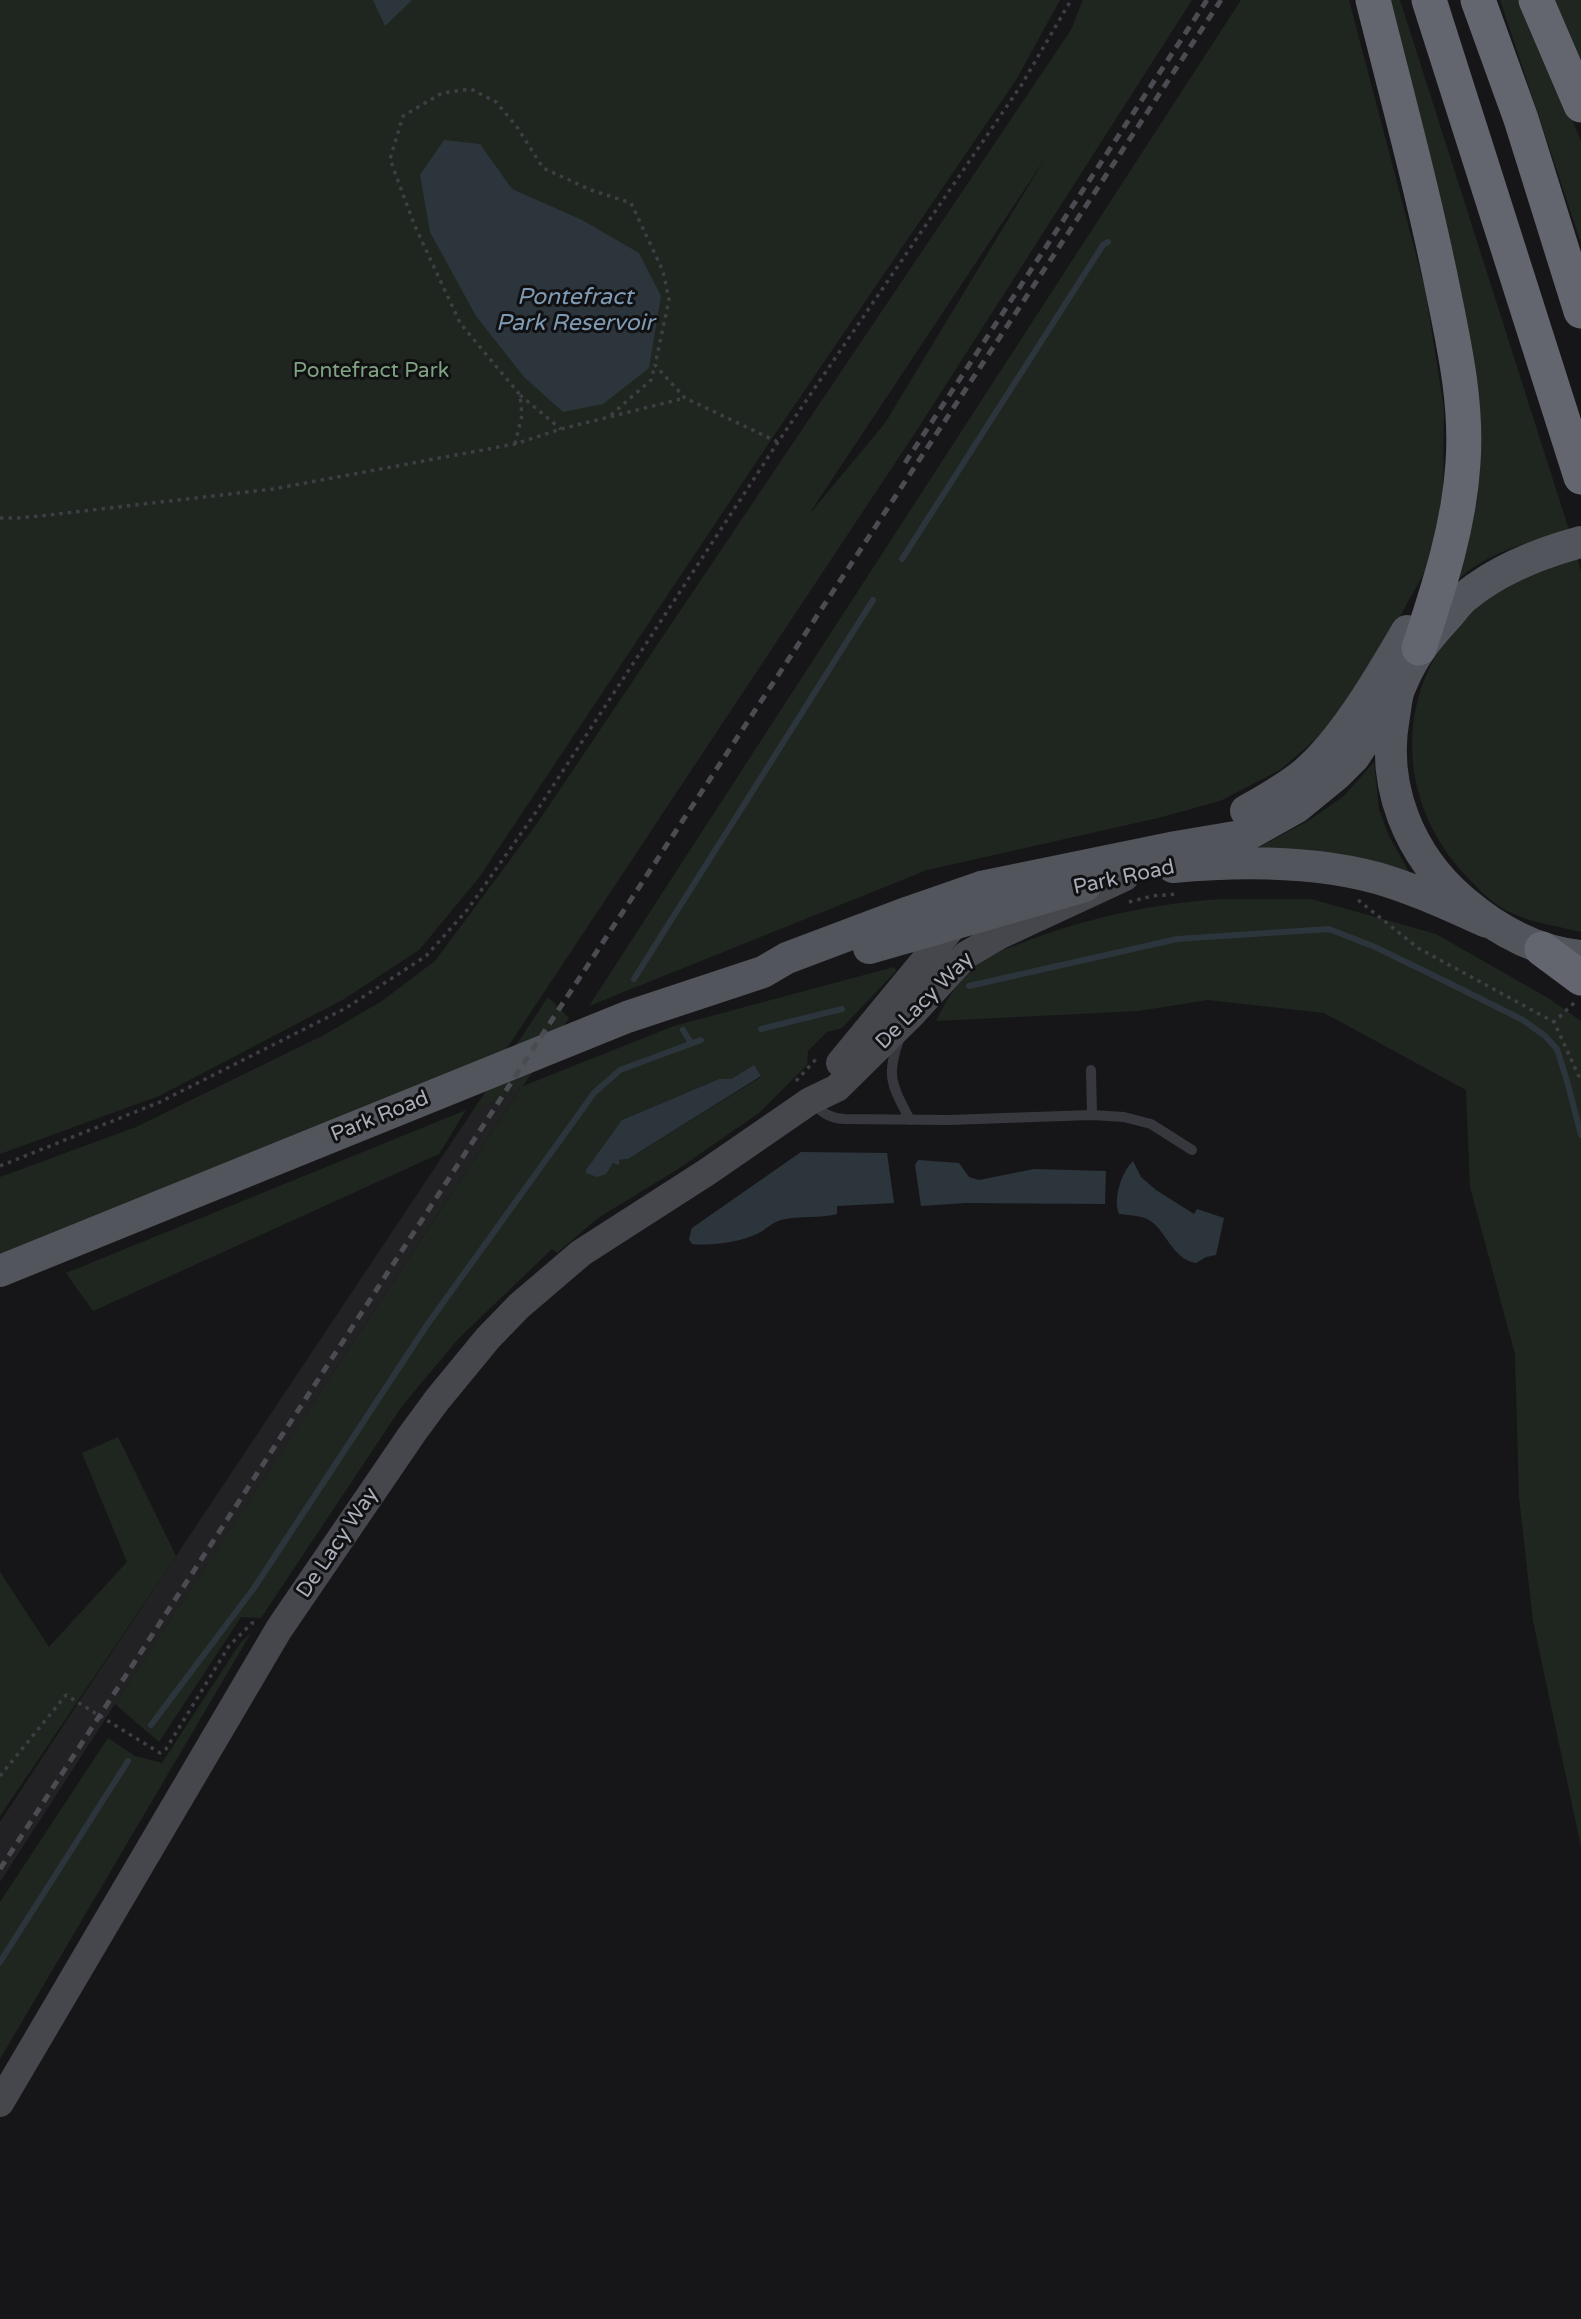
<!DOCTYPE html>
<style>
body{margin:0}
canvas{display:block;background:#161618}
</style>
<canvas width="1581" height="2319"></canvas>
<script>
const g = document.querySelector('canvas').getContext('2d');
g.lineJoin = 'round';
function paint(path, color) { g.fillStyle = color; g.fill(path, 'evenodd'); }
function stroke(path, color, width, dash) { g.strokeStyle = color; g.lineWidth = width; g.lineCap = dash ? 'butt' : 'round'; g.setLineDash(dash || []); g.stroke(path); }
function drawText(font, color, halo, rows, align = 'center') {
  g.font = font + ' "Varela Round",sans-serif'; g.lineWidth = 6; g.setLineDash([]); g.textBaseline = 'middle'; g.strokeStyle = halo; g.fillStyle = color; for (const [text, x, y, turn = 0] of rows) {
    g.save(); g.translate(x, y); g.rotate((+turn || 0) * Math.PI / 180); g.textAlign = isNaN(turn) ? turn : align; if (halo) g.strokeText(text, 0, 0); g.fillText(text, 0, 0); g.restore();
  }
}
paint(new Path2D(`
 M522,1086L115,1704L0,1882V1822L86,1691L472,1112Z`), '#222225');
paint(new Path2D(`
 M0,0H1060L1016,80L779,428L478,879L419,950L344,999L159,1096L0,1154Z
 M1083,0H1192L915,433L503,1054L0,1254V1177L136,1127L324,1035L382,1001L435,961L536,825L1071,30ZM1046,157L885,423L812,511H811Z
 M1241,0H1349L1425,289L1444,408L1443,506L1427,568L1345,714L1280,770L1220,801L1158,818L927,870L589,1006Z
 M1384,0H1400L1569,530C1536,540 1503,548 1474,567C1463,574 1454,585 1445,594L1469,487Z
 M1500,0H1523L1581,141V243Z
 M1553,0H1581V66Z
 M1577,557L1581,571V932C1553,925 1519,921 1496,904C1486,897 1477,887 1469,879C1388,796 1394,671 1485,599C1510,578 1547,569 1577,557Z
 M1374,762L1379,810L1389,836L1413,879L1252,851L1308,821L1344,796Z
 M1221,899H1311L1436,934L1548,998L1581,1021V1847L1533,1621L1519,1497L1515,1354L1470,1187L1466,1090L1324,1013L1208,1000L1138,1011L936,1021C946,1000 959,980 976,965C987,954 1004,950 1019,944C1086,918 1150,904 1221,899Z
 M894,967L896,971L842,1028L827,1032L808,1051L807,1065L759,1113L678,1169L598,1218L557,1253L552,1249L459,1338L402,1406L261,1618L241,1617L159,1742L115,1704L521,1088L472,1112L548,997L569,1018L523,1086L674,1026ZM754,1065L761,1077L628,1159L619,1160L610,1166L622,1120L719,1079H731Z
 M466,1110L439,1154L93,1311L66,1273Z
 M118,1437L176,1556L0,1816V1572L49,1647L127,1562L82,1453Z
 M251,1633L0,2059V1902L108,1738L135,1756L162,1763L241,1642Z`), '#1e261f');
paint(new Path2D(`
 M373,0H412L385,26Z
 M444,140L480,144L512,189L582,220L639,253L661,296L649,368L603,404L563,412L524,377L476,316L430,232L420,175Z
 M754,1065L761,1076L628,1159L619,1160V1165L613,1163L606,1174L597,1177L586,1173V1170L622,1120L719,1079H731Z
 M801,1152L887,1153L894,1203L837,1206V1214C819,1219 799,1215 781,1220C773,1222 765,1230 757,1234C740,1242 711,1246 692,1244L689,1239L692,1228Z
 M918,1160L959,1163L969,1177L979,1180L1034,1169L1106,1171L1105,1204L966,1203L921,1206L915,1165Z
 M1133,1161L1141,1177L1156,1190L1194,1214L1197,1209L1224,1218L1216,1255L1206,1257L1196,1263C1171,1259 1166,1228 1147,1219C1139,1215 1127,1215 1119,1214C1113,1199 1121,1173 1133,1161Z`), '#2c353c');
stroke(new Path2D(`
 M902,559L1103,245L1108,242
 M634,979L873,600
 M969,986L1177,939L1329,929L1375,947L1451,984L1523,1020L1545,1036L1557,1049L1567,1081L1581,1135
 M761,1029L842,1009
 M683,1030L691,1043
 M151,1725L254,1588L427,1325L594,1093L620,1070L701,1040
 M0,1962L128,1761`), '#2c353c', 6);
stroke(new Path2D(`
 M520,395L561,429
 M611,415L651,380L655,365
 M515,444L522,415L520,395L460,323L414,224L390,159L403,116L442,93L471,89L496,102L517,127L543,168L591,190L631,203L663,271L669,300L655,365L685,398L778,442
 M0,518H18L49,515L273,489L515,444L561,429L685,398
 M1358,900L1418,948L1554,1022
 M1129,902L1152,896L1177,894
 M1574,1003L1554,1022L1581,1081
 M796,1081L817,1058
 M0,1166L160,1102L346,1008L426,956L468,909L534,815L778,442L1022,84L1071,0
 M0,1776L66,1695L160,1753L166,1749L229,1646L252,1623L257,1624`), '#3d3f44', 3.5, [3.5, 5]);
stroke(new Path2D(`
 M899,1040C885,1077 893,1087 910,1120
 M1091,1070L1092,1115
 M813,1104C823,1113 830,1118 844,1119L948,1120L1092,1115L1124,1117L1151,1124L1192,1150`), '#37383d', 10);
stroke(new Path2D(`
 M840,1063L963,914
 M0,2103L279,1629L412,1434L437,1400L488,1338L519,1306L581,1253L707,1172L810,1101L837,1088L911,1015L966,955L1000,935L1125,877`), '#45474d', 28);
stroke(new Path2D(`
 M1581,542C1540,553 1499,569 1466,596C1458,602 1452,612 1445,619C1425,641 1412,658 1401,685C1396,694 1396,706 1394,716C1381,786 1409,855 1463,901C1497,930 1535,952 1581,956
 M1246,811C1267,799 1287,788 1305,773C1344,740 1381,675 1407,631
 M1173,867C1238,861 1314,861 1377,878C1415,889 1451,906 1487,922
 M869,948L1085,886
 M0,1271L627,1017L763,972L787,958L909,912L981,887L1176,847L1247,835L1297,807L1336,775L1354,757L1399,688`), '#53555c', 32);
stroke(new Path2D(`
 M1373,0C1398,100 1425,199 1445,300C1456,354 1467,407 1463,463C1459,527 1439,587 1419,648
 M1429,0L1581,477
 M1478,0L1521,119L1581,311
 M1536,0L1581,105
 M1542,949L1581,978`), '#63666e', 35);
stroke(new Path2D(`
 M905,463L1207,0
 M0,1869L546,1029L1221,0`), '#4a4c52', 5, [9, 7]);
drawText('21px', '#7fa381', '#111113', [
 ["Pontefract Park",371,371]
]);
drawText('21px', '#a8adb8', '#111113', [
 ["Park Road",1124,878,-12],
 ["De Lacy Way",925,1001,-45],
 ["Park Road",380,1117,-22],
 ["De Lacy Way",338,1543,-56]
]);
drawText('italic 23px', '#7f9bb3', '#111113', [
 ["Pontefract",575,298],
 ["Park Reservoir",575,324]
]);
</script>
